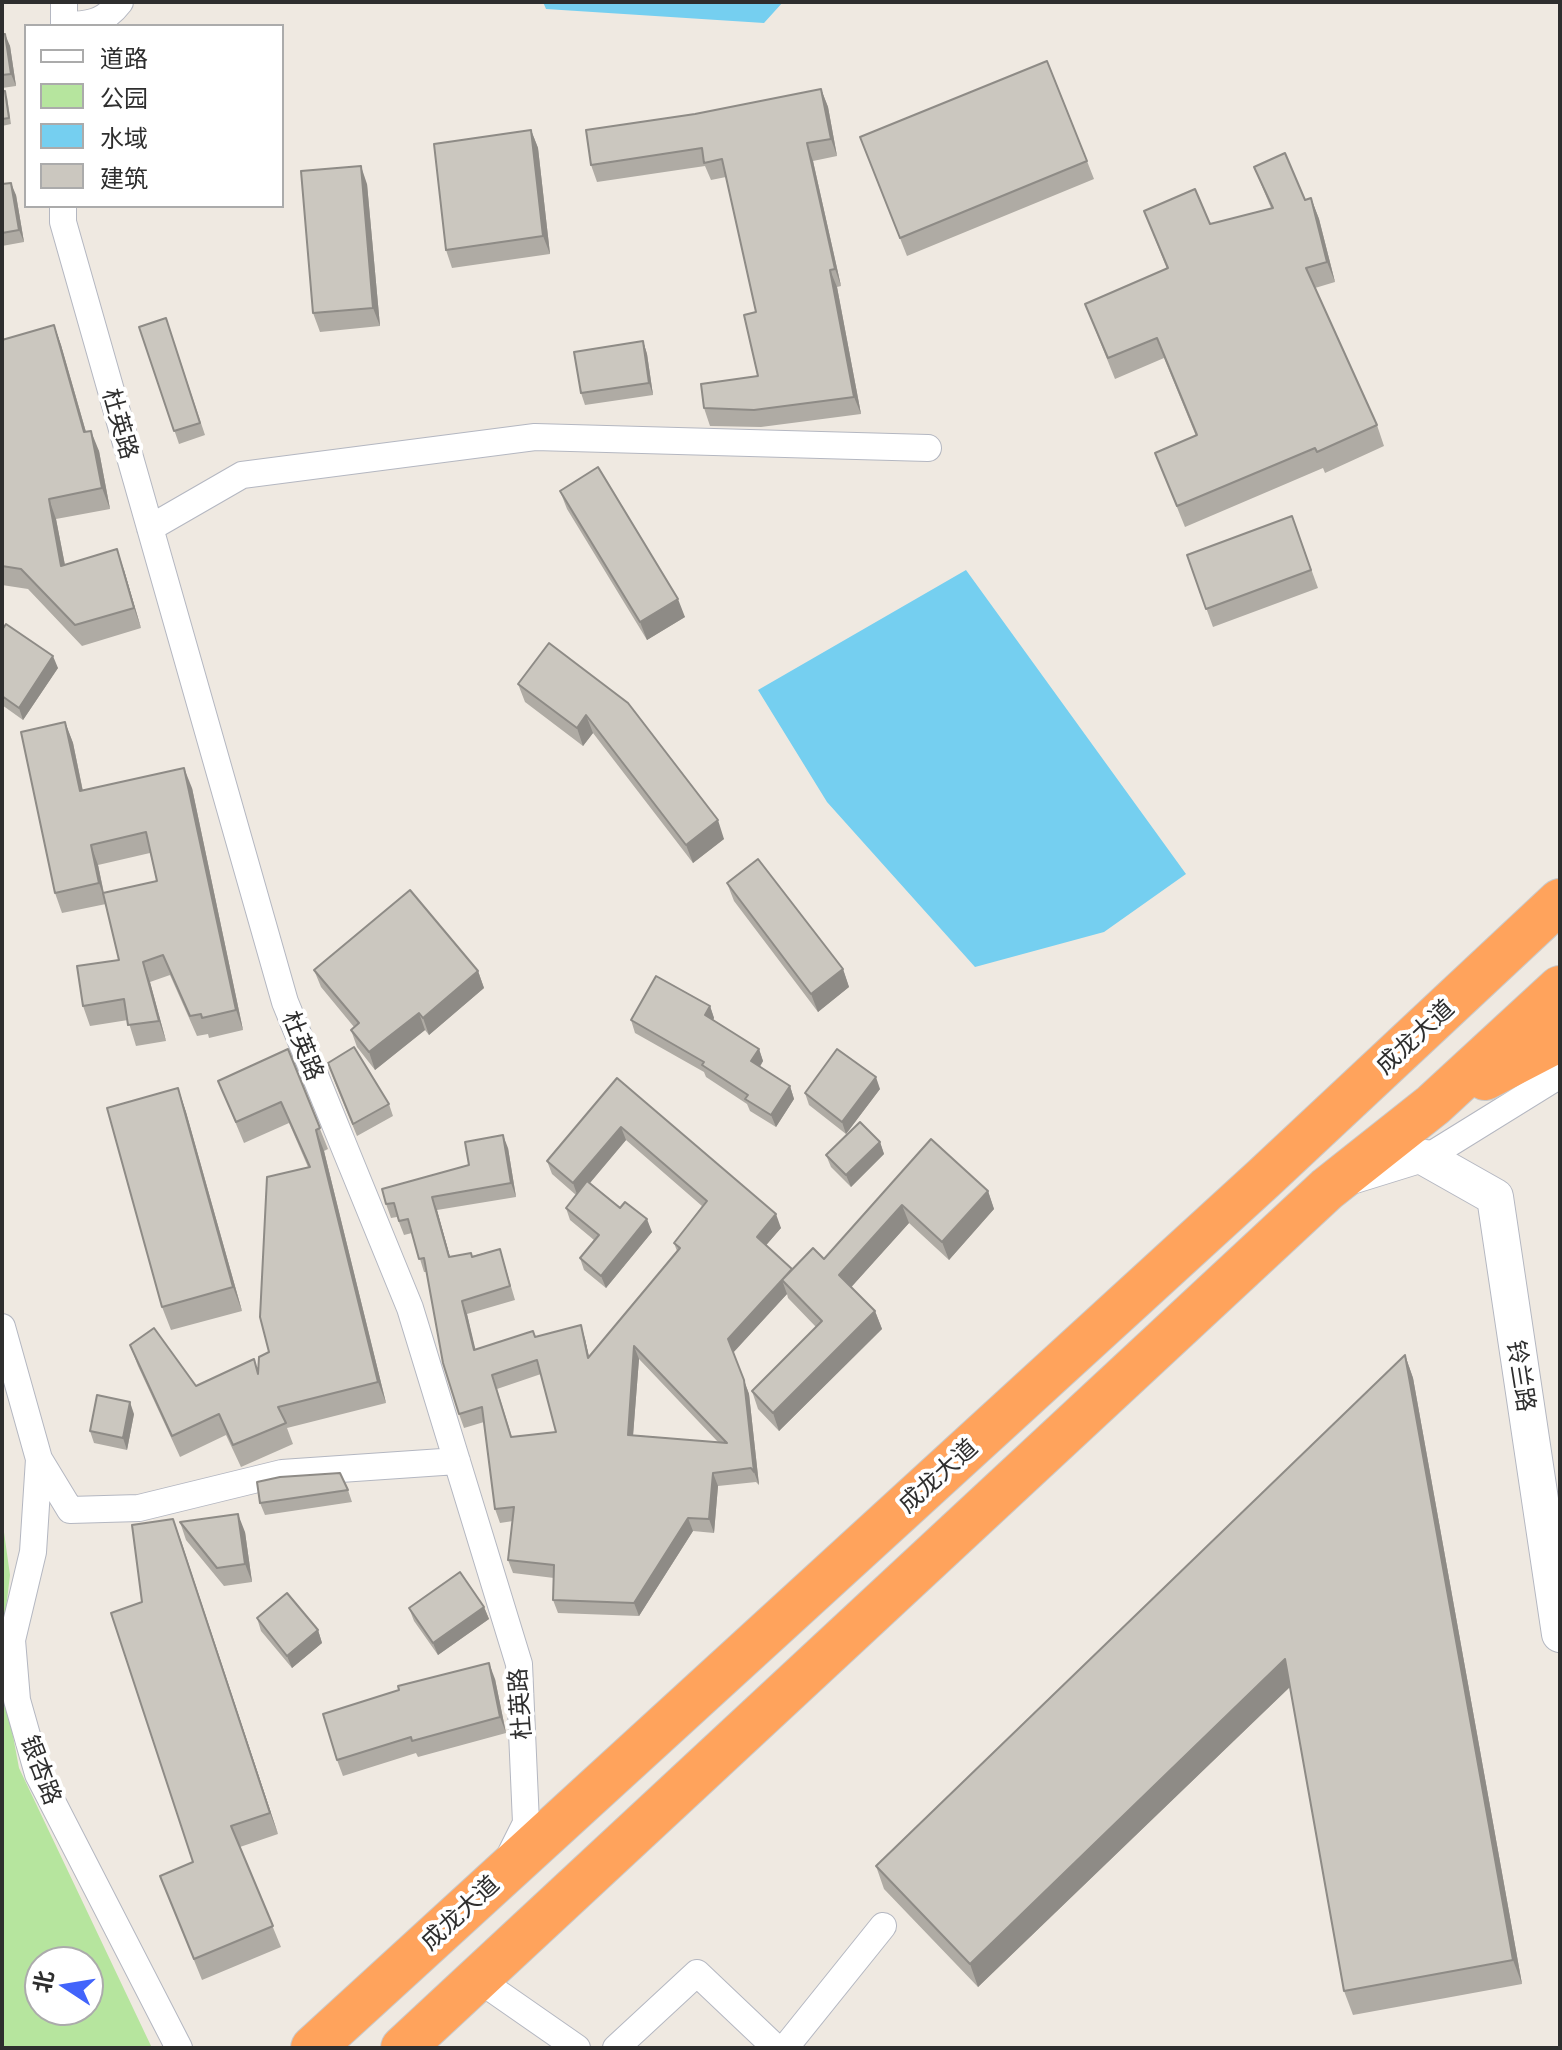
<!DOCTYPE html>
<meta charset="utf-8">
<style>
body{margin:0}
#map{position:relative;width:1562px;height:2050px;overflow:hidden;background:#efe9e1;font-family:"Exo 2","Noto Sans SC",sans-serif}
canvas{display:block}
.frame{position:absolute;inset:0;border:4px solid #2e2e2e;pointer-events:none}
.legend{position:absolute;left:24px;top:24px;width:260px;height:184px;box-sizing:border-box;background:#fff;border:2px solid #ababab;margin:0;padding:10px 14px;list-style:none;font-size:24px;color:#2e2e2e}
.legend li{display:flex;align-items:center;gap:16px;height:40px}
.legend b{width:40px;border:2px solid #ababab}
.north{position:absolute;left:24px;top:1946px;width:80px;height:80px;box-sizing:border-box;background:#fff;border:2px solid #ababab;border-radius:50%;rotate:282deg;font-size:22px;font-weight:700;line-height:32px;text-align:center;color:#2e2e2e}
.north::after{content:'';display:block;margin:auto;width:28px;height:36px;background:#4264fb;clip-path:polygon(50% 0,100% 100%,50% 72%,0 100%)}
</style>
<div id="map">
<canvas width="1562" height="2050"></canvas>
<div class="frame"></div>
<ul class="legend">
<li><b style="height:10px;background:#fff"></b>道路</li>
<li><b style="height:22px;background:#b6e59e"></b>公园</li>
<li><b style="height:22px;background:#75cff0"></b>水域</li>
<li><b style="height:22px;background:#cbc7bf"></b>建筑</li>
</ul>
<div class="north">北</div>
</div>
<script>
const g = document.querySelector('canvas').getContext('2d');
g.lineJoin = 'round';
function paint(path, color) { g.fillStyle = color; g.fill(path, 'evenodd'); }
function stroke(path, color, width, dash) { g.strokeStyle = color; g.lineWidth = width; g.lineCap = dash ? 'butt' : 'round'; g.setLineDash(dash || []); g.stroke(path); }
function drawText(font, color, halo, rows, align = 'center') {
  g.font = font + ' "Exo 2","Noto Sans SC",sans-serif'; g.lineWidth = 8; g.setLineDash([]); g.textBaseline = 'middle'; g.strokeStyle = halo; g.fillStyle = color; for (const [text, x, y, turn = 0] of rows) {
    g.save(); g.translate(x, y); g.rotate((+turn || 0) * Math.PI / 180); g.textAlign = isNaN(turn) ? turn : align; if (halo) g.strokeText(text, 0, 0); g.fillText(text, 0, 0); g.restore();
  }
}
paint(new Path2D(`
 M2,1518L10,1575L2,1643Z
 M2,1677L19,1768L152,2048H2ZM40,1962H88V2010H40Z`), '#b6e59e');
paint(new Path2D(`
 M543,2H783L764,23L546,9Z
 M966,570L1186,874L1104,932L975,967L827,802L758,690Z`), '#75cff0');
const street = new Path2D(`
 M64,25C88,25 104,23 120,2
 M64,26V2
 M63,206V222L285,1002L410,1308L519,1664L526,1823L510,1855
 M150,528L242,475L535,437L928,448
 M1355,1180L1426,1158L1560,1075
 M2,1327L39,1459L33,1552L12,1640L17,1700L38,1774L179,2048
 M39,1459L70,1510L139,1508L282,1473L457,1461
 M475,1977L577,2048
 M616,2048L697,1973L776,2048
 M785,2048L883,1926`);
const secondary = new Path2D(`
 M1426,1158L1495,1197L1560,1634`);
const highway = new Path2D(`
 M1485,1078L1560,1039
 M313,2048L1264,1178L1560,901
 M403,2048L1327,1189L1433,1105L1560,988`);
stroke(street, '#b4b7c1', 28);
stroke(secondary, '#b4b7c1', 38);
stroke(highway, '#c9c9c9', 46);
stroke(street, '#fff', 26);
stroke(secondary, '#fff', 36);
stroke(highway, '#ffa35c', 44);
paint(new Path2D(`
 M2,34L10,46L16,86L2,88Z
 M821,89L828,107L837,156L813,161L841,286L837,287L861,414L761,427L710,426L704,408L758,376L756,312L726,177L711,180L705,166L597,182L591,165L695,114Z
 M2,91L7,97L11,124L2,126Z
 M531,130L538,148L550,254L452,268L446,250Z
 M860,137L1087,161L1094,179L907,256Z
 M1254,167L1305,200L1311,198L1319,219L1335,282L1315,288L1377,425L1384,446L1325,473L1323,468L1185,527L1155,453L1196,436L1164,358L1115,379L1085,304L1167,269L1144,211L1210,224L1271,208Z
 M2,184L16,195L24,242L2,246Z
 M367,184L380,326L320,332L313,313Z
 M166,318L205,435L179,444L139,327Z
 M54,325L61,345L86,432L99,451L110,509L56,519L65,565L124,570L141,628L82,646L28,589L2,585V386Z
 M643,341L647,354L653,395L585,405L581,393Z
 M560,491L685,617L647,640L567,509Z
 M1292,516L1318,588L1213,627L1187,555Z
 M2,630L58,668L23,720L2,705Z
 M549,643L724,839L693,863L593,733L583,746L525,702L518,684Z
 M65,722L73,743L83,791L192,788L243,1030L209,1038L208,1034L197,1036L170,975L150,982L166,1041L136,1046L128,1020L90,1026L83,1006L119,960L106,904L62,913L55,893ZM150,853L157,881L104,893L98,865Z
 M727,883L843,969L849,987L818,1012L734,901Z
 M314,970L478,971L484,988L429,1035L425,1030L375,1070L357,1047L351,1030L354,1027L321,987Z
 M710,1006L714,1018L713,1021L759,1049L763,1061L760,1067L790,1086L794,1099L776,1127L750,1111L747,1104L706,1077L704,1072L635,1033L631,1020Z
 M288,1049L328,1149L324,1151L386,1403L287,1428L293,1444L241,1467L226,1435L180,1457L138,1366L130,1345L196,1386L258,1371L269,1352L308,1167L289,1123L244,1143L218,1081Z
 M332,1075L389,1104L393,1116L357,1136Z
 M617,1078L781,1228L766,1245L792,1270L824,1259L931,1139L988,1191L994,1209L949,1260L909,1223L851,1287L875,1311L882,1329L779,1431L758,1409L752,1391L816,1327L788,1298L787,1294L733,1352L749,1394L759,1485L756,1482L718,1486L714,1533L693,1531L639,1616L558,1613L553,1600L554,1578L513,1573L508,1560L513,1521L500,1523L495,1509L484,1422L464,1428L459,1414L427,1272H424L412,1233L404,1235L397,1217L391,1218L386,1204L469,1165L508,1148L516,1197L437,1210L450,1257L472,1256L500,1249L515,1300L467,1314L475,1350L535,1337L585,1339L589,1356L677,1251L674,1243L702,1206L626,1140L590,1183L652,1232L606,1288L584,1270L580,1258L594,1240L570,1220L566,1208L576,1195L552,1174L547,1161ZM639,1359L718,1442L633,1435ZM541,1374L556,1432L512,1437L497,1389Z
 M178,1088L186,1112L242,1311L171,1330L162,1307Z
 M880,1089L846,1134L809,1105L805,1093Z
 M880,1142L884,1154L851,1187L831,1167L826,1155Z
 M1405,1355L1413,1378L1522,1984L1353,2015L1344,1991L1290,1687L978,1987L884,1889L876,1866Z
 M134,1414L127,1450L94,1443L90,1431Z
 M348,1490L352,1502L265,1515L260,1503Z
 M173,1519L278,1834L240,1847L281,1947L202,1980L160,1876L193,1862L142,1602Z
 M180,1522L245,1532L252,1582L224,1586L186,1540Z
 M484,1607L489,1619L438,1655L414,1621L409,1608Z
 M257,1618L318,1630L322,1643L292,1668L261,1631Z
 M495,1679L506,1733L418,1757L416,1753L343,1776L337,1760Z`), '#afaba4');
paint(new Path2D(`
 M5,34L10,46L16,86L11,74Z
 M821,89L828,107L837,156L831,139Z
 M531,130L538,148L550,254L543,236Z
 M807,143L813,161L841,286L835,269Z
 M361,166L367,184L380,326L373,308Z
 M11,183L16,195L24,242L19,230Z
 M1311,198L1319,219L1335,282L1327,262Z
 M830,270L837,287L861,414L854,397Z
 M54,325L61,345L92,453L84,432Z
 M643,341L647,354L653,395L649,383Z
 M91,431L99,451L110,509L102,488Z
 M49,499L56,519L69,586L61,566Z
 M117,549L124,570L141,628L134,608Z
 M678,599L685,617L647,640L640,622Z
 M53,656L58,668L23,720L19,708Z
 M586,715L593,733L583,746L577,728Z
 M65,722L73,743L87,812L80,791Z
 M184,768L192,788L243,1030L236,1010Z
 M718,820L724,839L693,863L686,845Z
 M91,845L98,865L106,904L99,883Z
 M143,962L150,982L166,1041L159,1021Z
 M843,969L849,987L818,1012L811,994Z
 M478,971L484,988L429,1035L423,1018Z
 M710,1006L714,1018L709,1027L705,1015Z
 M419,1013L425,1030L375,1070L369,1052Z
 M759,1049L763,1061L755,1074L751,1061Z
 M876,1077L880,1089L846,1134L842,1122Z
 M790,1086L794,1099L776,1127L771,1115Z
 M178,1088L186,1112L242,1311L233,1287Z
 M621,1127L626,1140L578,1197L573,1183Z
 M316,1130L324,1151L386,1403L378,1382Z
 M503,1135L508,1148L516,1197L511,1183Z
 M880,1142L884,1154L851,1187L846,1175Z
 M988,1191L994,1209L949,1260L942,1242Z
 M432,1197L437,1210L454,1271L449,1257Z
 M902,1205L909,1223L846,1293L839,1275Z
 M776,1214L781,1228L762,1250L757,1237Z
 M647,1219L652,1232L606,1288L601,1276Z
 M782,1280L787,1294L733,1353L728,1339Z
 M462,1301L467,1314L479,1364L474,1350Z
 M875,1311L882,1329L779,1431L773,1413Z
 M581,1325L585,1339L592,1371L588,1358Z
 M634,1346L639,1359L632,1449L628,1435Z
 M1405,1355L1413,1378L1522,1984L1513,1960Z
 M744,1380L749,1394L759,1485L754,1472Z
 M130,1402L134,1414L127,1450L123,1438Z
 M713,1473L718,1486L714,1533L709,1519Z
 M238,1514L245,1532L252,1582L245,1564Z
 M688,1518L693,1531L639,1616L634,1603Z
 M173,1519L181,1541L278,1834L270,1813Z
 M484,1607L489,1619L438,1655L433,1643Z
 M318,1630L322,1643L292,1668L287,1656Z
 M1285,1659L1294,1683L978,1987L970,1964Z
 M489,1663L495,1679L506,1733L500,1717Z`), '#8e8b86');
const building = new Path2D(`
 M2,34H5L11,74L2,75Z
 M1047,61L1087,161L900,238L860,137Z
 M821,89L831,139L807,143L835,269L830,270L854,397L754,410L704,408L701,384L758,376L744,315L756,312L722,159L704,163L702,148L591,165L586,130L695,114Z
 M2,91H5L9,118L2,119Z
 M531,130L543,236L446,250L434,144Z
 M1285,153L1305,200L1311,198L1327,262L1306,268L1377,425L1317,452L1315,448L1177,506L1155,453L1197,435L1157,338L1108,358L1085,304L1168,268L1144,211L1195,189L1210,224L1273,208L1254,167Z
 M361,166L373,308L313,313L301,171Z
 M11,183L19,230L2,233V184Z
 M166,318L200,423L174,431L139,327Z
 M54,325L84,432L91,431L102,488L49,499L61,566L117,549L134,608L75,625L21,569L2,566V340Z
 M643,341L649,383L581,393L574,352Z
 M598,467L678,599L640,622L560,491Z
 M1292,516L1311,570L1206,609L1187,555Z
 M6,624L53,656L19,708L2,696V630Z
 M549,643L628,703L718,820L686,845L586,715L577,728L518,684Z
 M65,722L80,791L184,768L236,1010L202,1018L201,1014L190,1016L163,955L143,962L159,1021L128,1025L124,999L83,1006L77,966L119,960L103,893L157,881L146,832L91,845L99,883L55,893L21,732Z
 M758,859L843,969L811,994L727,883Z
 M410,890L478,971L423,1018L419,1013L369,1052L351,1030L359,1023L314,970Z
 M656,976L710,1006L705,1015L759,1049L751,1061L790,1086L771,1115L745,1099L748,1095L702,1065L704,1062L631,1020Z
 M354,1047L389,1104L353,1124L328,1063Z
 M288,1049L320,1128L316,1130L378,1382L278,1407L286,1423L233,1445L219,1414L172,1436L130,1345L154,1328L196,1386L254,1359L258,1374L259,1357L269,1352L260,1317L267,1177L310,1167L281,1102L236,1122L218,1081Z
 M837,1049L876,1077L842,1122L805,1093Z
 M617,1078L776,1214L757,1237L792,1269L728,1339L744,1380L754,1472L751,1468L713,1473L709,1519L688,1518L634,1603L553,1600L554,1565L508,1560L514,1507L495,1509L482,1407L459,1414L443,1363L424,1258L419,1259L408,1219L399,1221L394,1203L386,1204L382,1189L469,1165L465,1142L503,1135L511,1183L432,1197L449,1257L471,1253L472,1257L500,1249L510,1286L462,1301L474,1350L533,1331L535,1337L581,1325L588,1358L680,1248L674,1243L707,1201L621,1127L573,1183L547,1161ZM634,1346L727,1443L628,1435ZM537,1360L556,1432L511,1437L492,1375Z
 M178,1088L233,1287L162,1307L107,1108Z
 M860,1122L880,1142L846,1175L826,1155Z
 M931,1139L988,1191L942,1242L902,1205L839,1275L875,1311L773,1413L752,1391L822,1321L782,1280L813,1248L824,1259Z
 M587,1181L620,1208L625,1202L647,1219L601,1276L580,1258L599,1235L566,1208Z
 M1405,1355L1513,1960L1344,1991L1285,1659L970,1964L876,1866Z
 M97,1395L130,1402L123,1438L90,1431Z
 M340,1473L348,1490L260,1503L257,1482L280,1477Z
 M238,1514L245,1564L217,1568L180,1522Z
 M173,1519L270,1813L231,1826L273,1926L194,1959L160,1876L193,1862L111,1613L142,1602L132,1525Z
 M460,1572L484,1607L433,1643L409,1608Z
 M287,1593L318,1630L287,1656L257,1618Z
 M489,1663L500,1717L412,1741L411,1737L337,1760L323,1714L399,1690L398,1686Z`);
paint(building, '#cbc7bf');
stroke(building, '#8e8b86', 2);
drawText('24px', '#2e2e2e', '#fff', [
 ["杜英路",120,424,74],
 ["成龙大道",1415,1037,-43],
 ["杜英路",303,1046,68],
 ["铃兰路",1521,1376,81],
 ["成龙大道",938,1476,-42],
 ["杜英路",520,1704,-94],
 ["银杏路",41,1770,69],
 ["成龙大道",460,1913,-43]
]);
</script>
